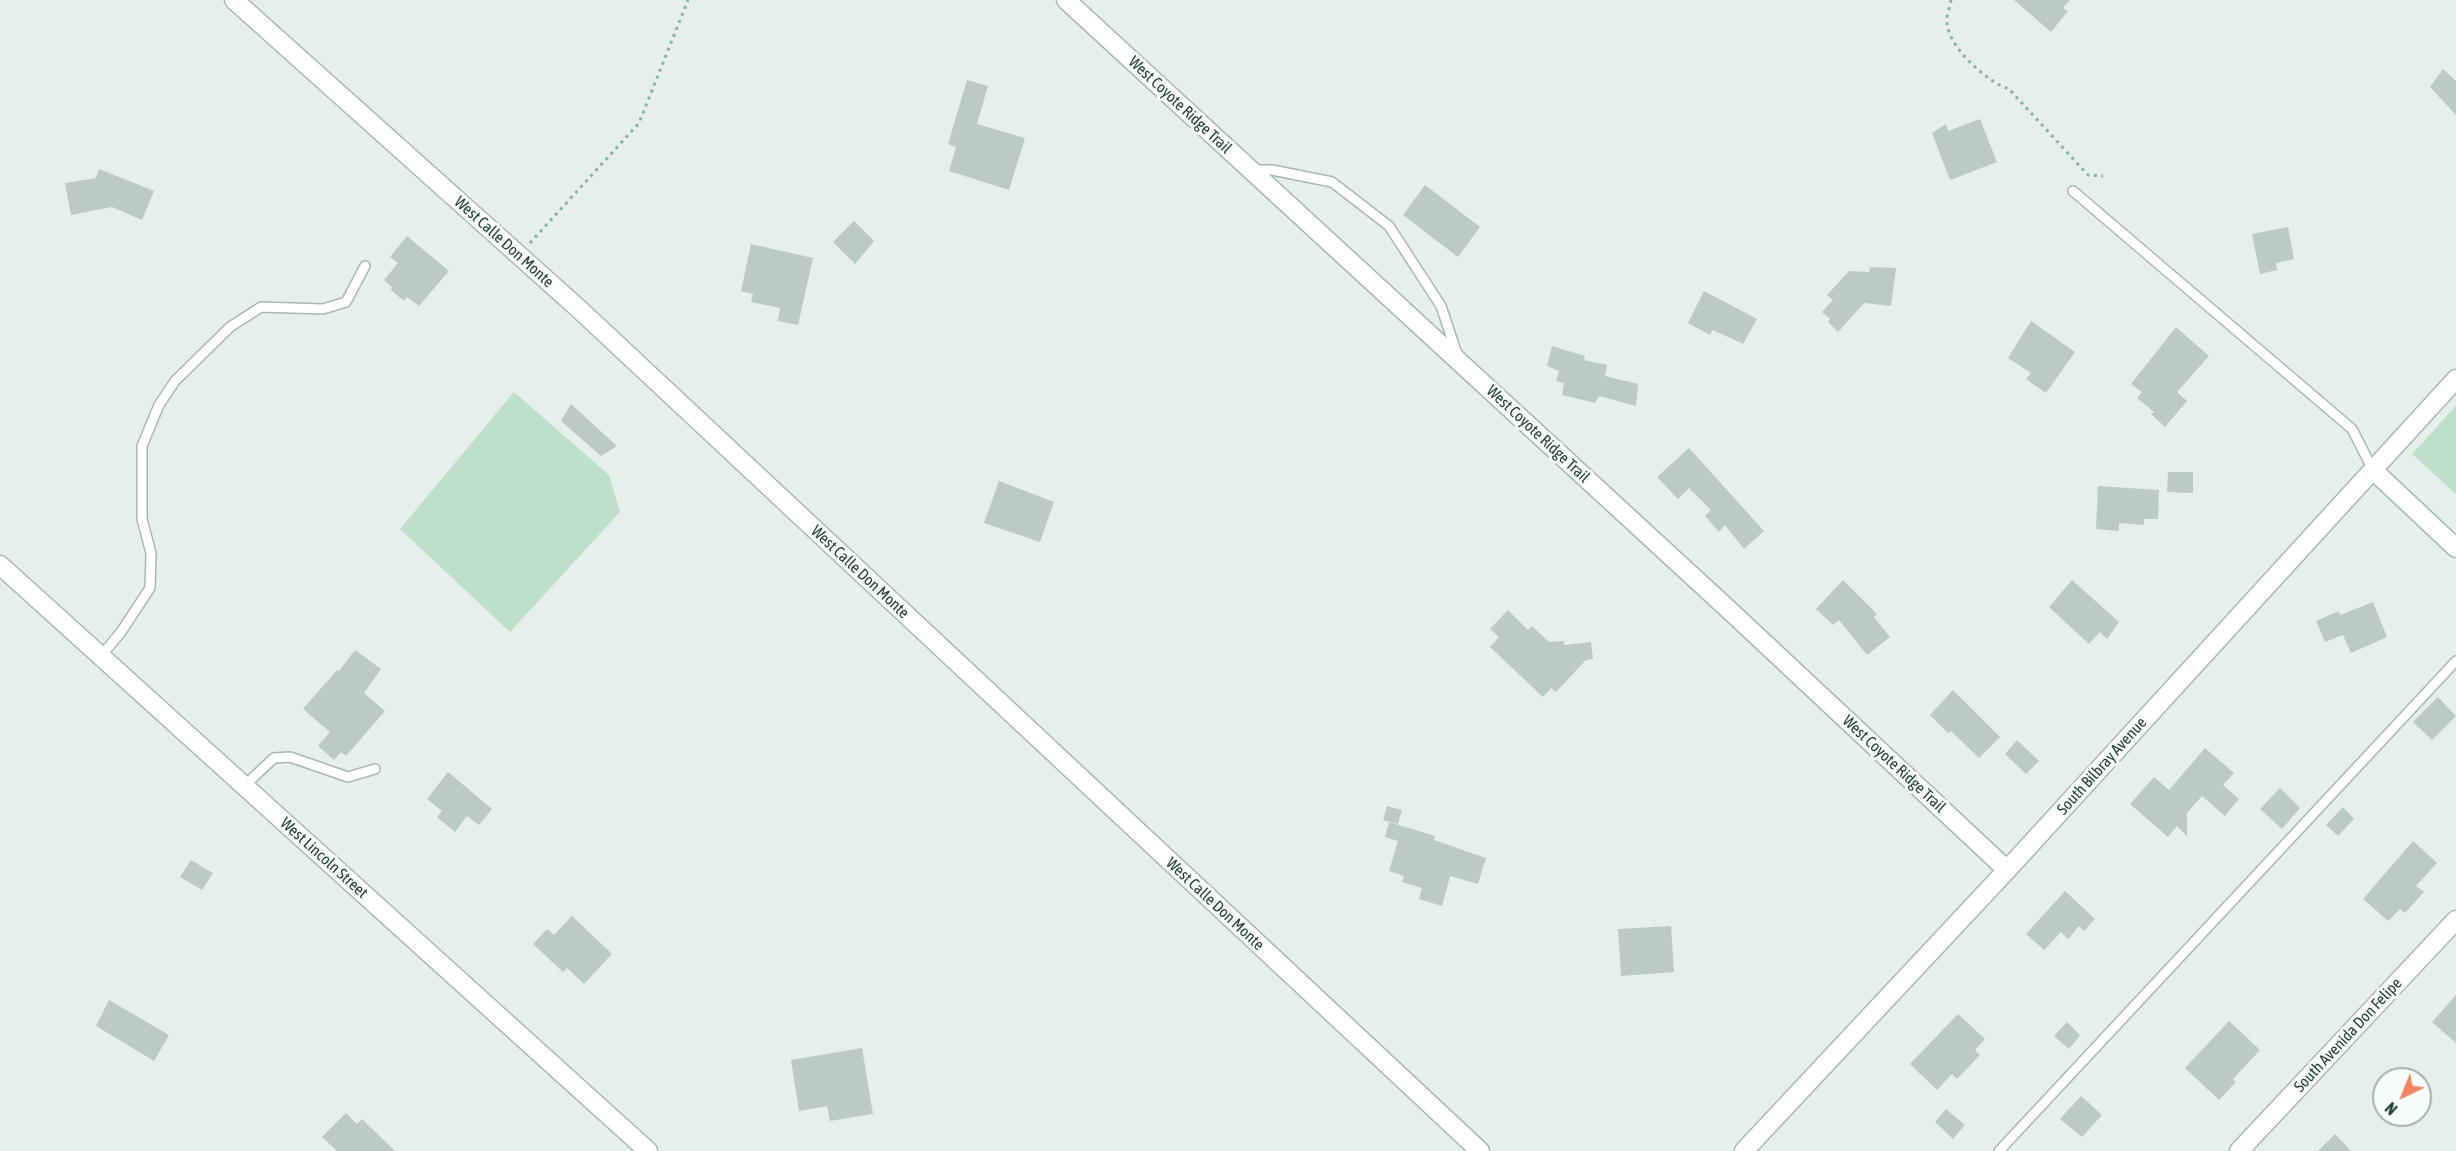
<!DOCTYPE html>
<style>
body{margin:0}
#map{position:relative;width:2456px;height:1151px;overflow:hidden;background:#e6efeb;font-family:"Asap Condensed",sans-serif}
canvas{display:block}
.north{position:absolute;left:2372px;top:1067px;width:60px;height:60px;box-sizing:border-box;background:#f7fbf9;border:2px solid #a3b1ad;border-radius:50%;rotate:223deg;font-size:16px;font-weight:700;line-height:24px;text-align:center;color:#24423a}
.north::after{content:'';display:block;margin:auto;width:21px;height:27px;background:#f4845f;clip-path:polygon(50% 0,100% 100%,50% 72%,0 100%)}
</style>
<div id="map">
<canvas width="2456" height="1151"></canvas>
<div class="north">N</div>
</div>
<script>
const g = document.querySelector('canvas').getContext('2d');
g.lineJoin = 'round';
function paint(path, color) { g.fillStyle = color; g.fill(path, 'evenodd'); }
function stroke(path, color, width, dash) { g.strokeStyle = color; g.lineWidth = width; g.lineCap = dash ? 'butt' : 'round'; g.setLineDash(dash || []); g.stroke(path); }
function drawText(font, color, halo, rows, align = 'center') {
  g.font = font + ' "Asap Condensed",sans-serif'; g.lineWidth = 6; g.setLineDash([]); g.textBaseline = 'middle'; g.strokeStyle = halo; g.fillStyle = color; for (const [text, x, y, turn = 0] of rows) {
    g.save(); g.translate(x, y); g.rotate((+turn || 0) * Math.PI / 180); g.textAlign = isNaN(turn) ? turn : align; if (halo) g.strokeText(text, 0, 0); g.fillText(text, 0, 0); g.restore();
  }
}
paint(new Path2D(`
 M514,392L609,475L620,512L510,632L400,529Z
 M2456,406V494L2412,454Z`), '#bfe0c8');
paint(new Path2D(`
 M2014,0H2070L2063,8L2068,11L2051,32Z
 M2443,69L2456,81V115L2430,87Z
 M967,80L988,86L977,124L1025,138L1009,190L949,171L956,147L948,144Z
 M1980,119L1997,162L1950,180L1932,133L1946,124L1948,131Z
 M99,169L154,191L142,220L112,207L71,215L65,183L96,178Z
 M1425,185L1480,227L1458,257L1403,215Z
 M854,221L874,241L855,264L833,242Z
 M2288,227L2294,259L2276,263L2277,270L2260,274L2252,234Z
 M407,236L449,271L419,306L407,297L404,301L391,290L392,287L384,280L398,263L390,257Z
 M751,244L813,258L798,325L778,321L780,308L751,302L753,294L741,291Z
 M1870,267L1896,268L1891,306L1864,303L1838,332L1828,322L1830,319L1822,312L1833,300L1827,295L1849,271L1869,272Z
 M1704,291L1757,319L1743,344L1713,330L1710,335L1688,323Z
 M2031,321L2075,352L2046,393L2026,379L2031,373L2008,358Z
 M2176,327L2209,356L2177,392L2187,401L2165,427L2151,414L2154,412L2137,398L2142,392L2131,384Z
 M1552,346L1585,356L1584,360L1607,365L1605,376L1638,384L1636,406L1599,396L1595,403L1562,395L1564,383L1556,381L1559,371L1547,366Z
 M571,404L617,446L601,456L561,421Z
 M1689,448L1764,531L1744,549L1725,525L1719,532L1705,516L1711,510L1689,488L1678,499L1657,477Z
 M2168,472H2193V493L2167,492Z
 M999,481L1054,502L1040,542L984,523Z
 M2098,486L2159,490L2158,519H2144V525L2119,523V531L2096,529Z
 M1843,580L1877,614L1874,617L1890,637L1867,655L1839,620L1833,625L1816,609Z
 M2072,580L2119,622L2107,639L2100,632L2089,644L2049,607Z
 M2373,602L2387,637L2351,653L2343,635L2325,642L2316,621L2339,611L2340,615Z
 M1508,610L1528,630L1532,626L1549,642L1564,641V645L1591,642L1593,659L1586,660L1556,692L1551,688L1543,697L1490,647L1499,637L1490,629Z
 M355,650L381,669L364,693L385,711L346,756L341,752L334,760L318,746L330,732L303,709L337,670L339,671Z
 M1953,690L2000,737L1979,758L1951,731L1948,733L1930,715Z
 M2438,697L2456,716L2432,740L2413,722Z
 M2017,740L2039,761L2026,774L2005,754Z
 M2205,748L2234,773L2223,785L2239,799L2225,816L2202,796L2187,813V836L2177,826L2168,837L2130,804L2154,777L2169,790Z
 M448,772L492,809L479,825L467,816L455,832L437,817L442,811L427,799Z
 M2280,788L2300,808L2282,829L2260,809Z
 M1387,806L1402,810L1398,824L1383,820Z
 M2343,807L2354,819L2338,836L2326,825Z
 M1389,822L1435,836L1434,840L1486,858L1478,884L1450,876L1442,906L1419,899L1422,888L1402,882L1404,876L1389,871L1398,841L1385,837Z
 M2413,841L2437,863L2416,886L2424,892L2405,913L2400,909L2388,921L2363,899Z
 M191,860L213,873L202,890L180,877Z
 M2065,891L2095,919L2084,931L2079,926L2068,939L2061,932L2044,950L2026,934Z
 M572,916L612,954L584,984L567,968L563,972L533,944L547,929L554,935Z
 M1671,926L1674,972L1621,976L1618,929Z
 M2456,995V1043L2432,1022Z
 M109,1000L169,1035L154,1061L96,1026Z
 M1958,1014L1985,1039L1975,1050L1980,1055L1957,1079L1952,1074L1937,1090L1910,1064Z
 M2229,1021L2260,1050L2233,1079L2236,1082L2219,1100L2185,1068Z
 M2067,1022L2080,1035L2069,1049L2054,1036Z
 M862,1048L873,1114L830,1121L827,1106L799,1111L791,1060Z
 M2081,1096L2102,1115L2082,1137L2060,1119Z
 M1946,1109L1965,1125L1953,1139L1935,1122Z
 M346,1113L357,1124L362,1119L395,1151H337L322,1137Z
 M2335,1134L2351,1151H2318Z`), '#bbcac4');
const lane = new Path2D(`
 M1253,170H1272L1332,182L1389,226L1441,306L1458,357
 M2073,191L2352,429L2373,470
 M101,656L121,632L150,588L151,553L142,519V446L159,405L175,381L230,327L261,307L323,309L346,302L365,266
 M244,786L274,758L290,757L348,777L375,769
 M1999,1151L2456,661`);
const street = new Path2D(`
 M234,0L579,309L1480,1151
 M1066,0L1727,608L2007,870
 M0,565L648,1151
 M1744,1151L2007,870L2456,379
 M2239,1151L2456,920`);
const secondary = new Path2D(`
 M2373,470L2456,548`);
stroke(lane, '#a8b8b2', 12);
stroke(street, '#a8b8b2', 21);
stroke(secondary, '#a4bbb3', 21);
stroke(new Path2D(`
 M1951,0C1950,7 1946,16 1947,23C1949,48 1987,82 2009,89L2088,175L2103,176
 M530,243L639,123L688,0`), '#86b3a5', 3, [3, 4.5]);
stroke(lane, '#fff', 9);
stroke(street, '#fff', 18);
stroke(secondary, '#fff', 18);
drawText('16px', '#24423a', '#f7fbf9', [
 ["West Coyote Ridge Trail",1180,105,43],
 ["West Calle Don Monte",504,242,42],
 ["West Coyote Ridge Trail",1538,434,43],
 ["West Calle Don Monte",860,572,43],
 ["West Coyote Ridge Trail",1894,764,43],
 ["South Bilbray Avenue",2102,766,-48],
 ["West Lincoln Street",324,858,42],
 ["West Calle Don Monte",1215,904,43],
 ["South Avenida Don Felipe",2348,1035,-47]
]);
</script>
